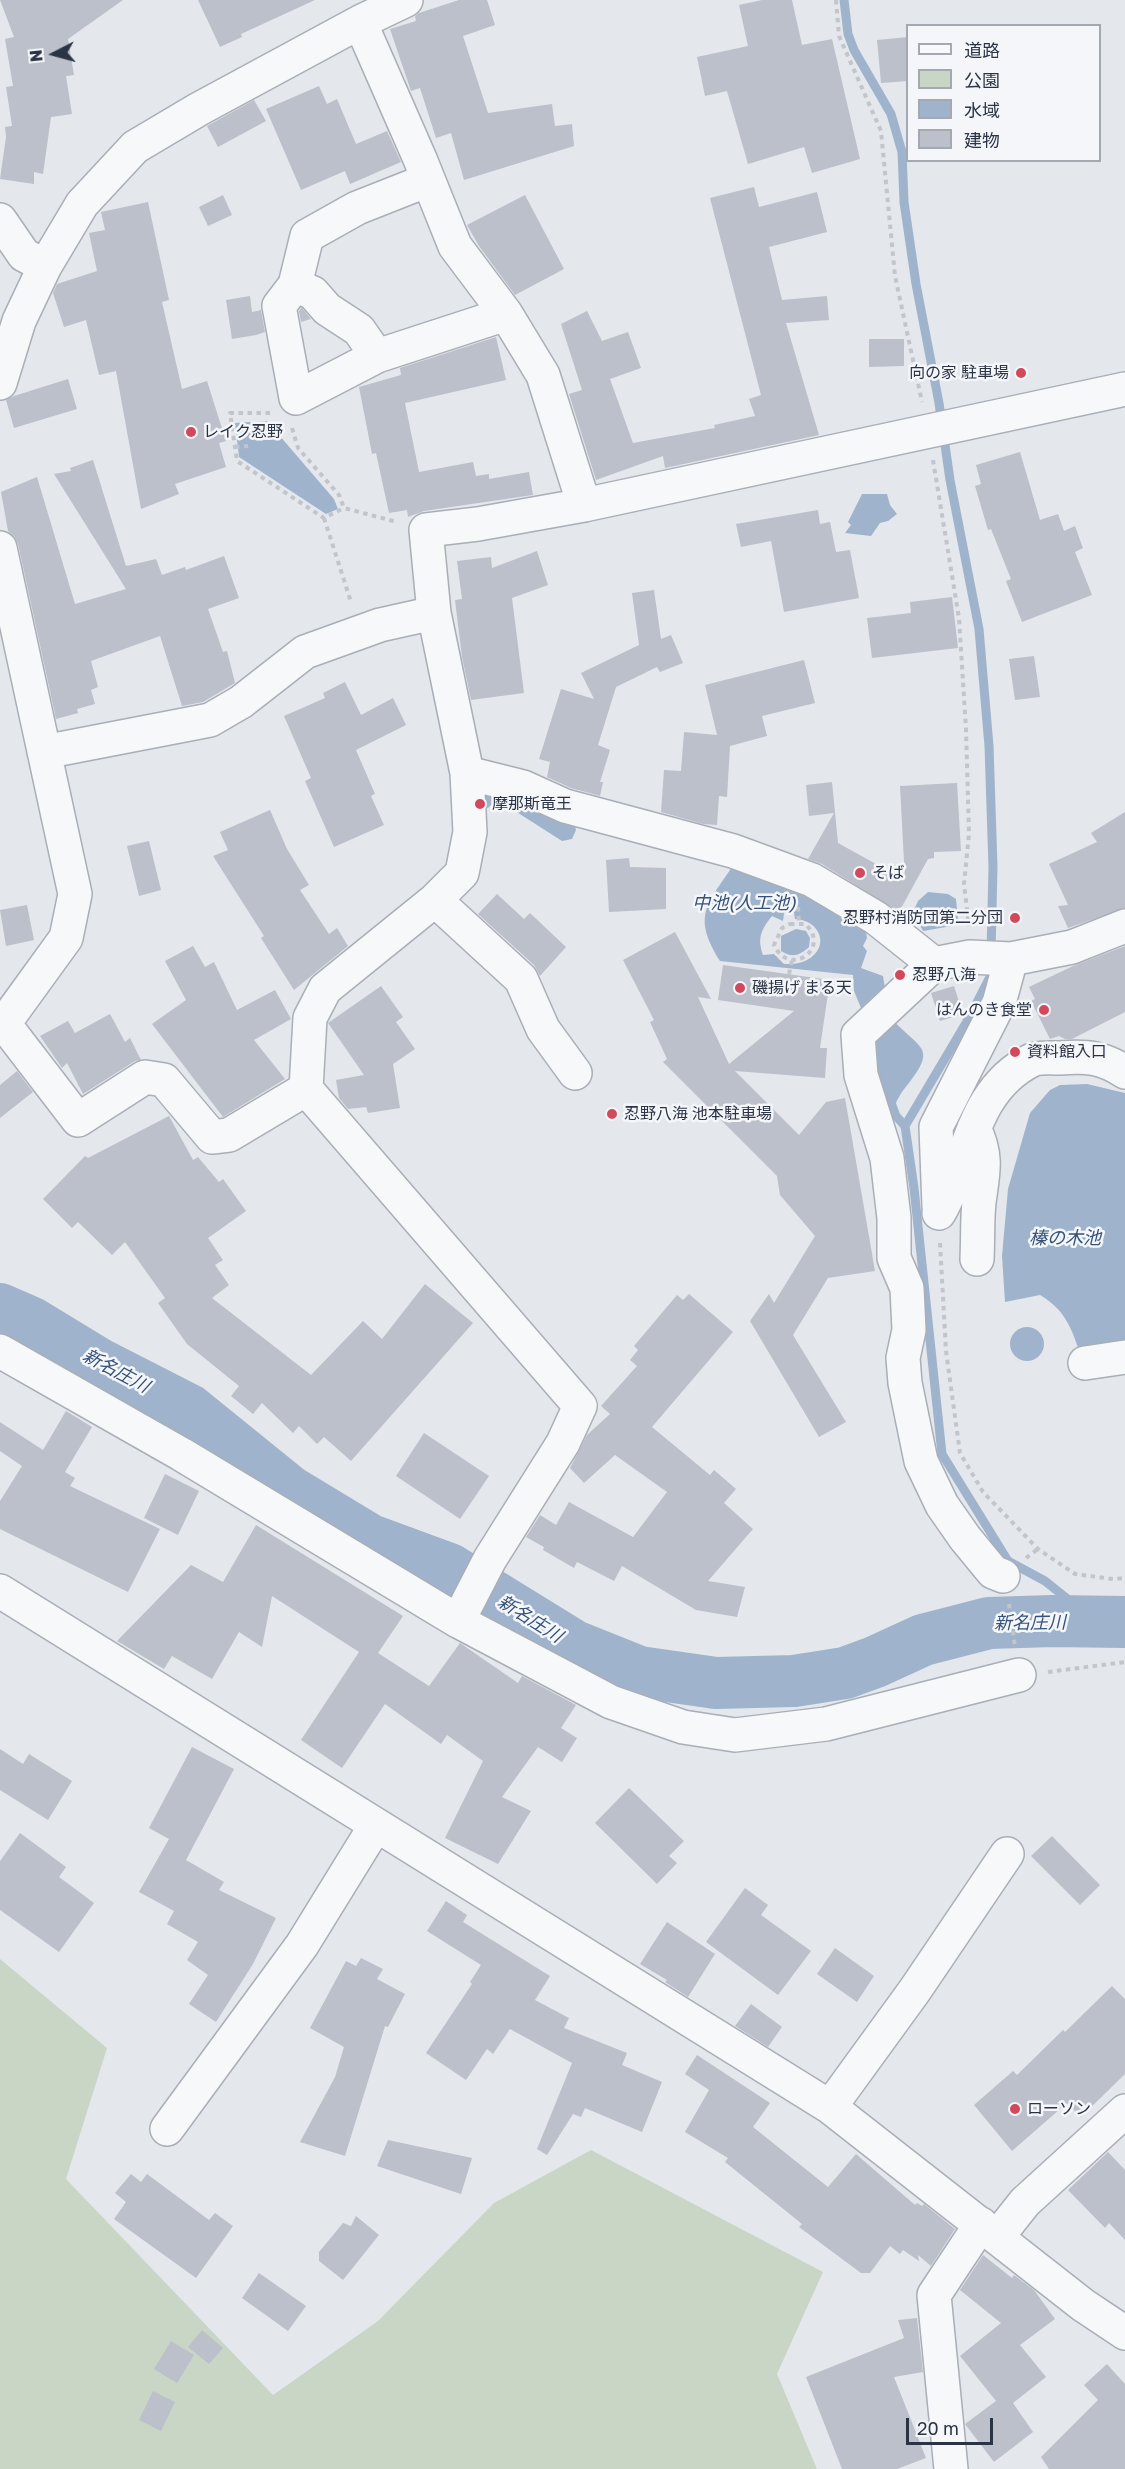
<!DOCTYPE html>
<meta charset="utf-8">
<style>
body{margin:0}
#map{position:relative;width:1125px;height:2469px;overflow:hidden;background:#e4e7ec;font-family:"Golos Text","Noto Sans JP",sans-serif}
canvas{display:block}
.legend{position:absolute;left:906px;top:24px;width:195px;height:138px;box-sizing:border-box;background:#f4f6f9;border:2px solid #a4a8b1;margin:0;padding:8px 10px;list-style:none;font-size:18px;color:#2b3445}
.legend li{display:flex;align-items:center;gap:12px;height:30px}
.legend b{width:30px;border:2px solid #a4a8b1}
.north{position:absolute;left:24px;top:24px;width:60px;height:60px;-webkit-text-stroke:4px #f4f6f9;paint-order:stroke;rotate:264deg;font-size:16px;font-weight:700;line-height:24px;text-align:center;color:#2b3445}
.north::after{content:'';display:block;margin:auto;width:21px;height:27px;background:#2b3445;clip-path:polygon(50% 0,100% 100%,50% 72%,0 100%)}
.scale{position:absolute;left:906px;top:2418px;width:87px;height:27px;box-sizing:border-box;border:3px solid #2b3445;border-top:0;padding-left:8px;font-size:18px;line-height:21px;white-space:nowrap;color:#2b3445;-webkit-text-stroke:4px #f4f6f9;paint-order:stroke}
</style>
<div id="map">
<canvas width="1125" height="2469"></canvas>
<ul class="legend">
<li><b style="height:8px;background:#f7f8fa"></b>道路</li>
<li><b style="height:16px;background:#c9d6c5"></b>公園</li>
<li><b style="height:16px;background:#9fb4cc"></b>水域</li>
<li><b style="height:16px;background:#bbc0ca"></b>建物</li>
</ul>
<div class="north">N</div>
<div class="scale">20 m</div>
</div>
<script>
const g = document.querySelector('canvas').getContext('2d');
g.lineJoin = 'round';
function paint(path, color) { g.fillStyle = color; g.fill(path, 'evenodd'); }
function stroke(path, color, width, dash) { g.strokeStyle = color; g.lineWidth = width; g.lineCap = dash ? 'butt' : 'round'; g.setLineDash(dash || []); g.stroke(path); }
function drawText(font, color, halo, rows, align = 'center') {
  g.font = font + ' "Golos Text","Noto Sans JP",sans-serif'; g.lineWidth = 5; g.setLineDash([]); g.textBaseline = 'middle'; g.strokeStyle = halo; g.fillStyle = color; for (const [text, x, y, turn = 0] of rows) {
    g.save(); g.translate(x, y); g.rotate((+turn || 0) * Math.PI / 180); g.textAlign = isNaN(turn) ? turn : align; if (halo) g.strokeText(text, 0, 0); g.fillText(text, 0, 0); g.restore();
  }
}
paint(new Path2D(`
 M0,1959L107,2048L66,2179L273,2395L378,2321L494,2203L591,2150L823,2272L777,2374L817,2469H0Z`), '#c9d6c5');
paint(new Path2D(`
 M267,421L334,499L338,509L326,514L239,457L235,423Z
 M862,494H887L890,505L897,514L888,521L880,523L871,536L845,533L851,525L848,522Z
 M496,790L574,822L576,830L572,839L562,841L501,802L492,804L488,808L484,807L482,801L486,793Z
 M732,867L821,899L865,926L867,938L863,946L867,951L861,968L883,976L885,988L879,991L861,1008L854,991L853,975L720,961C693,917 705,907 732,867ZM784,913H794L795,919C820,920 831,947 807,960C800,964 792,964 784,964L774,954L763,955C757,938 761,930 772,916L783,921Z
 M928,892L948,894L956,899L958,920L952,926L923,931L913,912L918,901Z
 M796,929L806,931L810,938L809,947C799,956 792,958 781,951V936Z
 M894,1021C901,1030 914,1038 921,1048C931,1062 905,1085 899,1097C895,1103 896,1107 891,1113L881,1101L868,1045Z
 M1087,1084L1125,1093V1350L1080,1353C1071,1327 1065,1310 1040,1295L1005,1302L1002,1256L1008,1189L1030,1113L1050,1090L1060,1085Z
 M1010 1344a17 17 0 1 1 34 0a17 17 0 1 1-34 0Z`), '#9fb4cc');
stroke(new Path2D(`
 M844,0L848,34L854,50L891,114L902,152L904,202L916,284L939,403L950,480L979,629L989,746L993,867L991,953
 M991,970V975L969,1018L905,1126L914,1188L942,1454L1008,1561L1045,1581L1080,1609L1119,1622
 M890,1100L896,1116L905,1126`), '#9fb4cc', 9);
stroke(new Path2D(`
 M0,1309L30,1322L99,1364L189,1410L289,1491L370,1540L449,1569L574,1646L639,1672L716,1683L794,1681L845,1673L875,1662L923,1640L989,1623L1052,1621L1125,1622`), '#9fb4cc', 52);
paint(new Path2D(`
 M0,0H123L68,39L74,75L66,76L72,114L51,117L43,174L34,172V184L0,179L6,137L5,127L12,126L6,87L13,86L5,39L14,37Z
 M198,0H315L241,34L242,37L220,47Z
 M459,0H487L495,25L463,36L488,113L552,104L555,126L572,124L574,146L464,180L451,133L436,138L420,88L411,91L390,29L416,21L415,16L419,13Z
 M762,0H792L802,45L832,39L860,159L812,173L804,147L748,164L727,91L705,96L697,57L748,46L739,5Z
 M908,37V81L881,83L877,40Z
 M319,86L327,104L337,99L356,144L387,131L401,162L350,184L345,171L301,190L266,109Z
 M254,100L266,121L218,147L207,126Z
 M754,187L759,207L817,192L827,232L769,247L782,300L827,296L829,320L786,323L819,435L665,468L663,456L596,480L569,394L582,390L561,324L587,311L602,341L628,332L641,368L610,379L633,443L715,428L714,425L755,416L749,399L761,395L710,198Z
 M223,195L232,215L208,226L199,207Z
 M525,195L564,269L515,295L479,246L467,225Z
 M148,202L169,300L162,302L182,389L207,381L226,441L219,443L226,467L175,484L179,494L141,509L116,371L99,375L86,320L64,327L53,293L57,284L97,271L89,233L105,230L101,212Z
 M250,296L252,312L261,310L265,332L256,335L232,339L226,300Z
 M301,308H302L311,319L301,322L299,311Z
 M496,337L506,380L405,403L419,472L473,462L476,476L489,474V479L529,472L533,495L424,511L408,517L407,510L389,513L376,453L372,454L359,387L401,375L400,368Z
 M869,339H904V366L869,367Z
 M68,379L77,409L14,428L6,400L14,396Z
 M1020,452L1040,520L1058,514L1064,531L1075,526L1083,548L1075,552L1092,595L1022,622L1006,581L1011,579L991,529L988,530L975,486L981,484L976,465Z
 M93,460L126,566L156,559L162,575L185,567L186,570L224,556L239,598L208,609L223,652L227,651L235,683L203,702L182,706L160,636L91,661L98,687L91,690L95,704L77,709L78,713L56,719L18,544L14,536L8,531L1,492L37,477L75,604L126,589L54,474L71,471L70,468Z
 M818,510L820,524L830,522L836,552L850,550L859,598L784,612L771,541L741,547L736,524Z
 M537,551L548,585L512,598L524,693L471,700L462,657L455,600L462,599L457,561L491,557L492,568Z
 M654,590L661,639L671,635L683,663L660,672L657,667L616,687L598,745L610,750L600,782H603L600,796L571,788L547,777L550,762L539,759L561,689L594,699L581,673L639,645L632,593Z
 M952,597L958,648L872,658L867,618L911,613L910,602Z
 M1034,656L1040,697L1015,700L1009,659Z
 M804,660L815,703L762,716L767,736L730,746L727,797L719,796L717,825L703,824L661,812L664,770L681,771L684,732L717,735L705,685Z
 M345,682L361,715L393,698L406,725L356,750L375,794L371,796L384,825L334,847L305,781L311,778L284,716L325,698L323,693Z
 M832,782L838,843L905,880L900,786L957,783L961,851L934,852V858L928,859L899,912L822,864L808,859L834,813L809,816L806,785Z
 M270,810L287,849L309,885L300,890L329,934L337,928L348,946L294,990L261,938L264,936L213,856L228,850L220,832Z
 M1125,812V908L1068,928L1058,906L1068,905L1049,864L1097,842L1091,833Z
 M149,841L161,890L139,896L127,846Z
 M629,858L630,867L666,868V909L609,912L606,860Z
 M497,894L524,919L530,913L566,947L540,976L534,965L478,914Z
 M27,905L34,940L6,946L0,910Z
 M675,932L711,999L698,997L729,1064L794,1011L718,1000L723,965L830,980L820,1048H827L825,1078L735,1071L799,1135L826,1102L845,1098L875,1271L828,1278L793,1335L846,1422L819,1437L750,1321L769,1294L774,1303L815,1236L780,1195L777,1176L663,1062L667,1059L650,1022L654,1020L623,960Z
 M193,946L205,967L214,962L237,1010L275,990L291,1019L254,1040L285,1079L223,1117L152,1024L186,1000L165,961Z
 M1125,946V1012L1072,1039H1065L1059,1036L1050,1039L1031,1001L1035,999L1029,987L1073,966Z
 M381,986L403,1017L396,1022L415,1049L393,1064L400,1108L368,1113L366,1107L348,1109L339,1098L336,1080L364,1075L328,1023Z
 M954,986L963,1014L940,1021L931,993Z
 M110,1014L125,1042L130,1038L141,1060L135,1061L83,1094L67,1063L62,1068L40,1036L68,1021L75,1033Z
 M17,1071L33,1092L0,1118V1085Z
 M169,1116L193,1160L198,1157L219,1182L223,1179L246,1211L208,1238L223,1260L215,1265L229,1285L212,1298L311,1375L363,1321L382,1339L425,1284L473,1323L351,1461L324,1437L317,1444L299,1426L293,1433L262,1403L253,1414L231,1396L239,1386L187,1344L158,1303L165,1298L125,1242L112,1255L78,1222L72,1228L43,1199L85,1156L88,1158Z
 M689,1294L733,1332L652,1427L710,1475L714,1470L736,1489L724,1503L753,1529L708,1581L745,1587L737,1617L696,1610L622,1566L614,1581L577,1562L574,1568L543,1550L544,1547L526,1537L540,1515L556,1525L569,1502L633,1537L667,1492L615,1455L584,1483L570,1468L587,1435L610,1414L601,1406L637,1366L630,1360L638,1350L634,1346L677,1295L683,1300Z
 M66,1411L92,1427L65,1472L75,1478L70,1486L160,1529L128,1592L0,1529V1501L22,1466L0,1451V1422L43,1450Z
 M424,1433L489,1476L460,1519L396,1476Z
 M165,1474L199,1491L178,1535L144,1518Z
 M256,1525L403,1616L378,1653L429,1686L460,1643L518,1683L522,1676L576,1705L561,1728L577,1738L562,1762L538,1747L502,1797L531,1811L498,1864L445,1838L483,1761L447,1735L441,1744L385,1704L342,1768L301,1740L359,1652L272,1596L262,1647L239,1632L212,1679L172,1656L164,1669L117,1641L191,1565L223,1582Z
 M192,1747L234,1769L186,1860L224,1882L219,1890L276,1918L253,1964L216,2022L189,2004L208,1975L187,1960L198,1942L167,1924L174,1911L139,1892L169,1839L149,1828Z
 M0,1749L23,1764L29,1754L72,1781L48,1820L0,1790Z
 M629,1788L684,1841L669,1856L677,1863L657,1884L595,1823Z
 M20,1833L66,1867L59,1877L94,1903L59,1952L0,1910V1861Z
 M1052,1836L1100,1885L1080,1905L1031,1856Z
 M745,1888L768,1905L761,1915L811,1951L778,1995L706,1942Z
 M446,1901L467,1915L463,1922L550,1976L535,2000L569,2018L564,2028L627,2053L622,2065L662,2082L642,2132L585,2108L581,2117L573,2114L547,2155L537,2149L572,2063L510,2029L493,2054L487,2049L466,2080L426,2053L472,1984L470,1982L481,1965L427,1931Z
 M667,1922L715,1954L688,1997L665,1982L667,1980L640,1964Z
 M835,1948L874,1976L857,2002L817,1974Z
 M361,1958L383,1969L377,1979L405,1994L388,2027L385,2026L345,2156L300,2142L335,2077L344,2047L310,2028L346,1961L356,1966Z
 M1112,1986L1125,1999V2074L1081,2117L1067,2103L1012,2151L974,2105L1013,2071L1017,2075L1063,2030L1065,2032Z
 M751,2004L782,2027L768,2047L735,2026Z
 M697,2055L770,2103L753,2127L828,2187L856,2154L915,2205L917,2203L922,2206L924,2204L955,2229L931,2266L918,2255L919,2261L903,2250L900,2254L890,2246L870,2273H861L799,2227L802,2224L725,2162L728,2158L685,2132L709,2090L685,2074Z
 M388,2140L472,2158L461,2194L377,2166Z
 M1108,2152L1125,2170V2240L1109,2223L1105,2228L1068,2190Z
 M131,2174L141,2182L147,2174L209,2220L215,2213L233,2226L196,2278L114,2219L126,2202L115,2193Z
 M356,2216L379,2235L343,2280L319,2261V2252L343,2223L351,2226Z
 M983,2255L1012,2278L1014,2275L1034,2290L1055,2319L1020,2345L1046,2377L1013,2403L1033,2432L994,2462L965,2424L996,2401L960,2356L1001,2323L960,2290Z
 M259,2273L306,2306L288,2331L242,2298Z
 M917,2318L923,2372L894,2377L926,2458L897,2469H842L806,2377L904,2338L898,2320Z
 M202,2330L223,2348L209,2364L188,2347Z
 M171,2341L194,2355L177,2383L154,2369Z
 M1107,2364L1125,2384V2469H1049L1041,2457L1098,2400L1084,2385Z
 M153,2391L175,2402L161,2431L139,2420Z`), '#bbc0ca');
const minor = new Path2D(`
 M360,22L420,159L455,246L506,314L543,375L584,505
 M0,220L24,255L45,266
 M295,285L313,293L327,309L359,330L377,356L296,398L279,306L295,285L307,236L357,208L428,180
 M377,356L506,314
 M0,383L19,321L45,266L82,204L135,147L199,109L360,22L406,0
 M1125,389L584,505L478,524L426,530L434,613L467,773L523,787L565,806L733,851L812,880L876,918L934,964L970,957L1011,959L1072,947L1125,926
 M0,548L75,894L66,938L0,1029
 M44,752L210,720L241,702L305,652L380,625L434,613
 M435,900L521,979L543,1029L575,1073
 M934,964L858,1035L861,1075L887,1158L894,1218V1258L907,1288L909,1330L903,1358L905,1383L921,1461L942,1505L965,1538L993,1572L1003,1576
 M5,1025L78,1120L145,1077L164,1080L212,1137L229,1135L306,1089L580,1406L563,1443L490,1559L458,1621L611,1702L683,1727L735,1735L826,1724L1019,1675
 M306,1089L310,1018L325,989L435,900L462,873L470,832L467,773
 M974,1128C988,1156 983,1173 979,1202C977,1221 978,1240 977,1259
 M939,1207L936,1127L999,1003L1011,959
 M939,1213C970,1160 971,1090 1032,1060C1040,1057 1052,1058 1060,1058C1087,1056 1102,1057 1125,1072
 M0,1351L181,1454L458,1621
 M1085,1363L1125,1357
 M0,1591L830,2107L1083,2305L1125,2333
 M830,2107L915,1990L1007,1854
 M167,2129L302,1945L376,1825
 M998,2236L1025,2202L1125,2111
 M951,2469L934,2295L981,2224`);
stroke(minor, '#a9aeb7', 36);
stroke(new Path2D(`
 M836,0L839,36L881,131L895,276L922,402
 M270,413H230L237,461L324,518L344,508
 M292,428L298,448L339,495L344,508L397,522
 M235,447L248,446
 M933,460L959,618L966,729L969,834L964,884L969,926
 M324,518L351,602
 M798,907L799,924
 M790,924H805C832,947 790,979 774,945L782,928Z
 M789,974L792,960
 M940,1243L946,1351L960,1453L983,1492L1038,1549L1075,1574L1113,1579L1125,1578
 M1026,1558L1038,1549
 M1009,1604L1015,1647
 M1048,1672L1125,1662`), '#c2c5cb', 4, [4.5, 4.5]);
stroke(minor, '#f7f8fa', 33);
for (const [x, y, r, color] of [
 [1021,373,6,"#d1495b"],
 [191,432,6,"#d1495b"],
 [480,804,6,"#d1495b"],
 [860,873,6,"#d1495b"],
 [1015,918,6,"#d1495b"],
 [900,975,6,"#d1495b"],
 [740,988,6,"#d1495b"],
 [1044,1010,6,"#d1495b"],
 [1015,1052,6,"#d1495b"],
 [612,1114,6,"#d1495b"],
 [1015,2109,6,"#d1495b"]
]) { const dot = new Path2D(); dot.arc(x, y, r, 0, 2 * Math.PI); g.fillStyle = color; g.fill(dot); stroke(dot, '#f4f6f9', 2); }
drawText('16px', '#2b3445', '#f4f6f9', [
 ["向の家 駐車場",1009,373,"right"],
 ["レイク忍野",203,432],
 ["摩那斯竜王",492,804],
 ["そば",872,873],
 ["忍野村消防団第二分団",1003,918,"right"],
 ["忍野八海",912,975],
 ["磯揚げ まる天",752,988],
 ["はんのき食堂",1032,1010,"right"],
 ["資料館入口",1027,1052],
 ["忍野八海 池本駐車場",624,1114],
 ["ローソン",1027,2109]
], 'left');
drawText('italic 18px', '#34527a', '#f4f6f9', [
 ["中池(人工池)",744,903],
 ["榛の木池",1065,1238],
 ["新名庄川",116,1371,28],
 ["新名庄川",530,1619,32],
 ["新名庄川",1030,1623,-1]
]);
</script>
